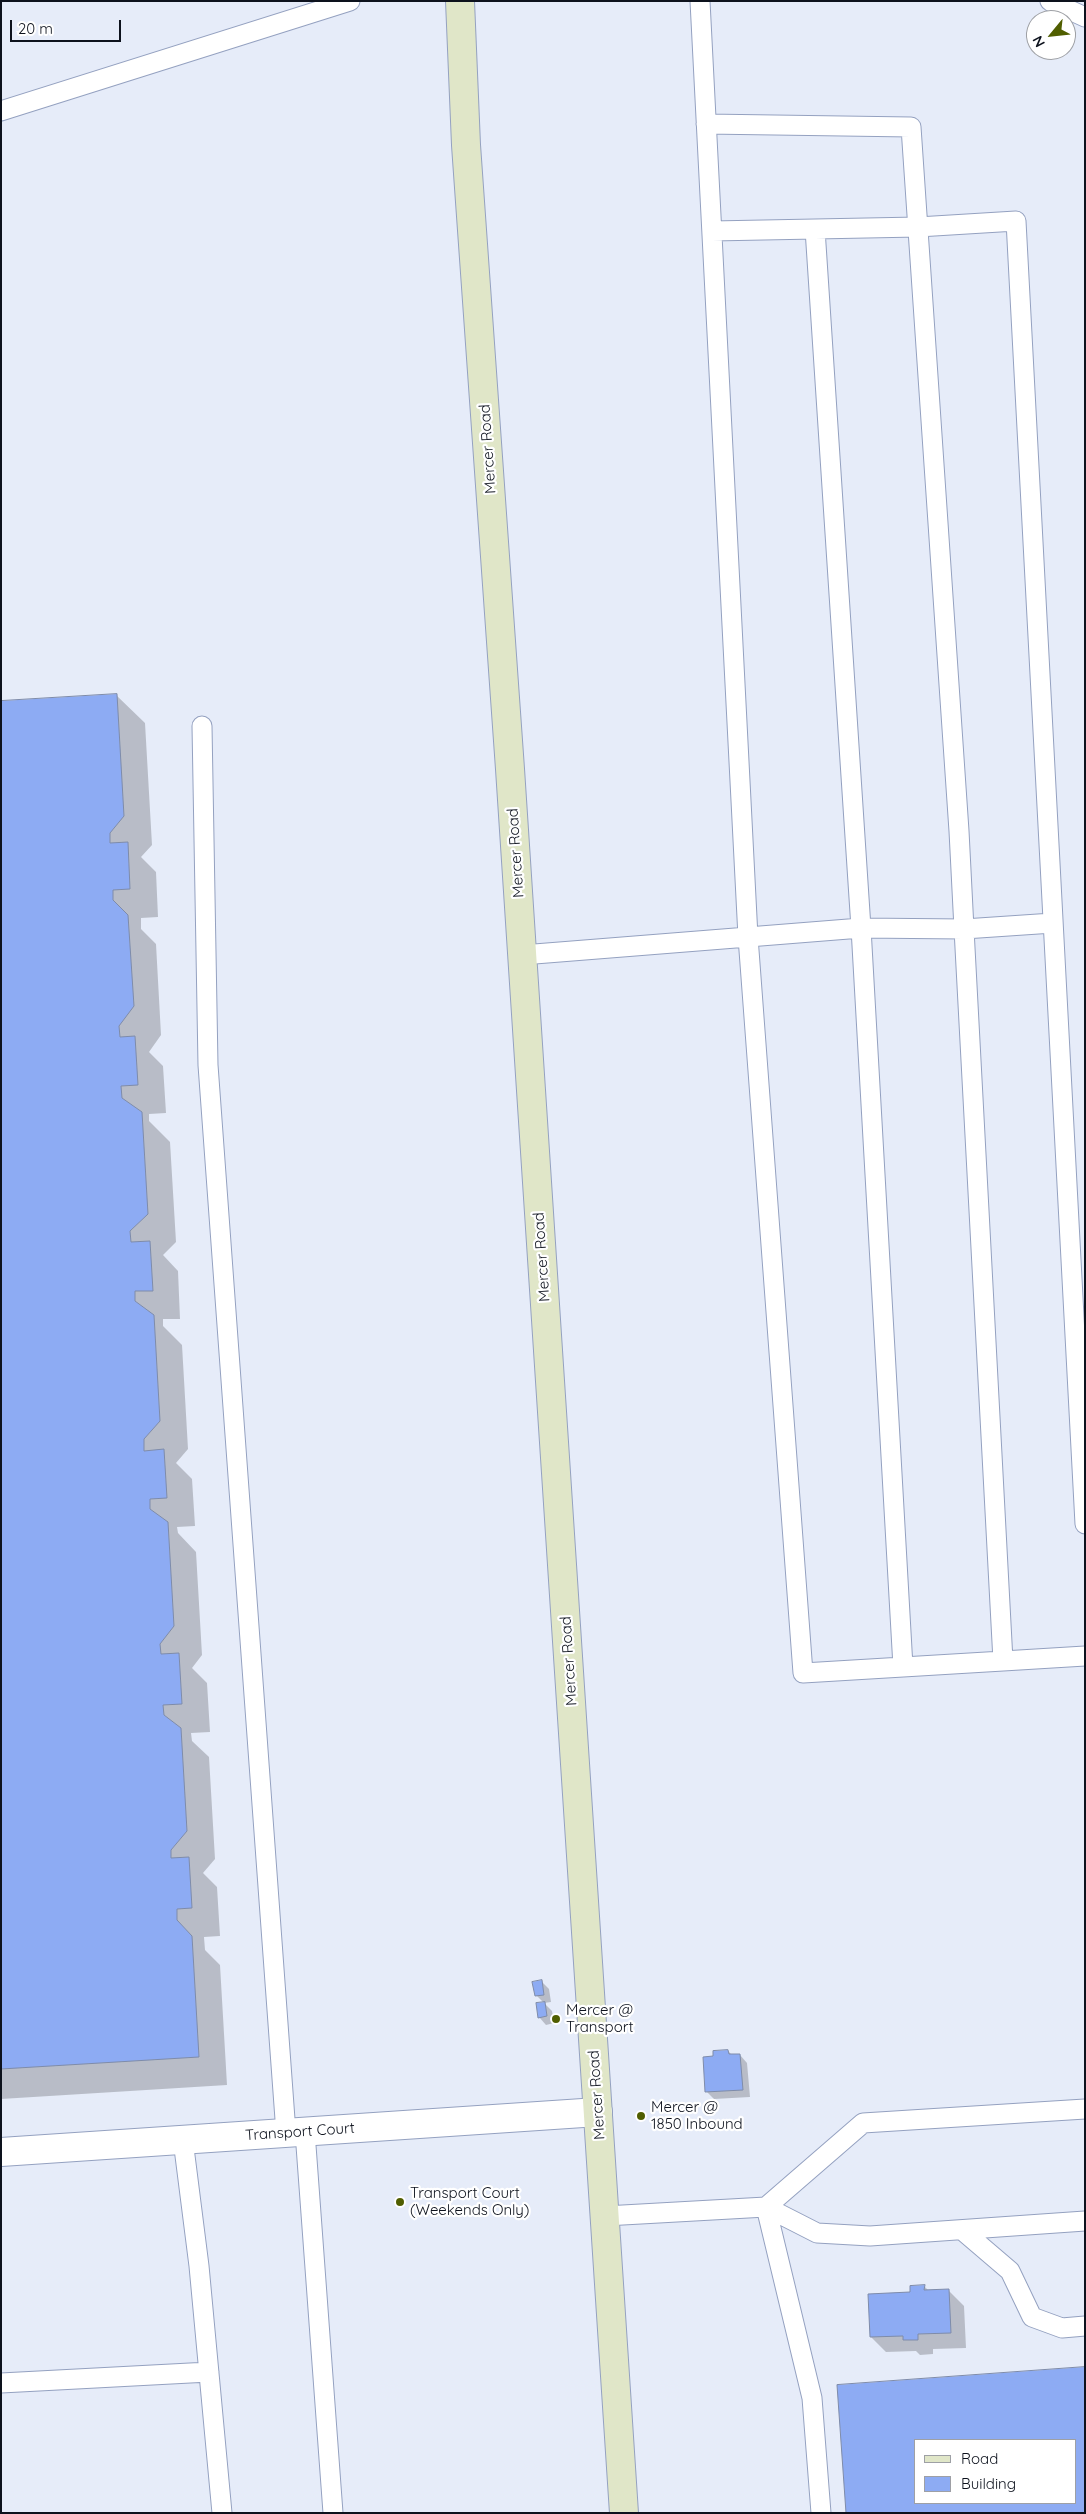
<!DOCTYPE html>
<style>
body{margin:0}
#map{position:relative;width:1086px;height:2514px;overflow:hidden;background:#e6ecf9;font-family:Quicksand,sans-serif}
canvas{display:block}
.frame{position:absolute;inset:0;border:2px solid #0d121d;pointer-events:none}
.legend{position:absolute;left:914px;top:2439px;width:162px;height:65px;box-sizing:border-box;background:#fff;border:1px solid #9ea0a5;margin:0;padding:6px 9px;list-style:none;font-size:15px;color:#0d121d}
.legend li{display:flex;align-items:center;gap:10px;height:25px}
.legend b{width:25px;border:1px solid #9ea0a5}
.north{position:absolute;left:1026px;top:10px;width:50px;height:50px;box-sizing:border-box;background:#fff;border:1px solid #9ea0a5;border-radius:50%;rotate:242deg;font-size:14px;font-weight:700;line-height:20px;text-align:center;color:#0d121d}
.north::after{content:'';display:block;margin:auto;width:18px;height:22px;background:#505e00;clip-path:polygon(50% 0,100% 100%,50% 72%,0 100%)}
.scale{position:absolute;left:10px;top:20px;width:111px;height:22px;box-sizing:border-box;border:2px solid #0d121d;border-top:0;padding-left:6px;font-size:15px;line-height:18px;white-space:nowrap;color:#0d121d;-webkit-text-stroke:4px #fff;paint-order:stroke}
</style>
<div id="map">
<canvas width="1086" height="2514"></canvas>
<div class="frame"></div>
<ul class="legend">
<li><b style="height:6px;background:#e0e6c8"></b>Road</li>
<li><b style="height:14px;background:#8dabf3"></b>Building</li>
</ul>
<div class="north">N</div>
<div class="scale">20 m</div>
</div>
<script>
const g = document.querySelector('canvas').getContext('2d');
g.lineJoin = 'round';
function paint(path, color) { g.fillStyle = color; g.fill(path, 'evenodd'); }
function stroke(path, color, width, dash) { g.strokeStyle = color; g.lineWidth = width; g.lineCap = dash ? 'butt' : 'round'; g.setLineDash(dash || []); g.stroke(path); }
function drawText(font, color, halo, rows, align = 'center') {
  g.font = font + ' Quicksand,sans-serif'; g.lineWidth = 4.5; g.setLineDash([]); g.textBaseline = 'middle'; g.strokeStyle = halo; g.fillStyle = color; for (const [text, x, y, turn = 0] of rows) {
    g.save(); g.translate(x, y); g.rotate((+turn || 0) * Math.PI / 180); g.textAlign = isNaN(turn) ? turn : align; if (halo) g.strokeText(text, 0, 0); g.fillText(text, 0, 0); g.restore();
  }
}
paint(new Path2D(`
 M116,695L145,723L152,845L141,857L156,872L158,917L141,918V929L156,944L161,1035L149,1052L163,1066L166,1113L149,1114V1121L170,1142L176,1242L163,1255L178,1271L180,1319H163V1326L182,1345L188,1449L176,1463L192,1479L195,1526L177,1527L178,1533L196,1552L202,1655L192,1668L207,1683L210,1732L191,1733L192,1741L209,1757L215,1859L203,1873L217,1887L220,1936L204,1937L205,1950L220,1965L227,2085L1,2099V702Z
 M541,1981L549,1989L551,2002L544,2003L552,2011L554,2023L546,2025L539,2017L544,2003L536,1995Z
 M728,2051L732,2055H740L747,2063L750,2097L714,2099L707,2092L715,2057Z
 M924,2286L929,2291L948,2290L964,2306L966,2348L933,2349V2354L920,2355L916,2351L886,2352L871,2337L911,2294Z
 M1085,2368V2513H847L838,2386ZM915,2440H1075V2503H915Z`), '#0003');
const building = new Path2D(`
 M117,694L124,816L110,833V843L128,842L130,889L113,890V900L128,915L134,1006L119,1026L120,1037L135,1036L138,1085L121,1086L122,1098L142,1112L148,1214L130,1231L131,1242L150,1241L153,1291H135V1301L154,1315L160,1421L144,1439V1451L164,1449L167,1498L150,1499V1509L168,1522L174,1626L160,1644L161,1654L179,1653L182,1704L163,1705L164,1715L181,1728L187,1831L171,1850V1858L189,1857L192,1908L177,1909V1920L192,1936L199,2057L1,2069V701Z
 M542,1980L544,1995L535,1996L532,1982Z
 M545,2002L547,2016L538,2018L536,2003Z
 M728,2050L729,2054H740L743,2090L705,2092L703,2057L713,2056V2051Z
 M925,2285L924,2290L949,2289L951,2333L918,2334V2340H903V2336L870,2337L868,2294L910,2292V2286Z
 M1085,2367V2513H846L837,2385ZM915,2440H1075V2503H915Z`);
paint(building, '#8dabf3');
stroke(building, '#7e8ba9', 1);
const lane = new Path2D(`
 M1050,1L1085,17
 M1,111L350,1
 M706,124L911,127L959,831L964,929L1003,1661L803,1673L748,937L861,928L964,929L1053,923
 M815,229L918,227L1016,221L1085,1524
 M712,231L815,229L861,928L903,1667
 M202,726L208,1065L286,2133
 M522,955L748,937L700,1
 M1003,1661L1085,1656
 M305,2132L333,2513
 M183,2140L199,2266L222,2513
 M766,2207L863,2123L1085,2109
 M766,2207L812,2398L821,2513
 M605,2216L766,2207L817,2233L870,2236L1085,2221
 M962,2230L1010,2271L1032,2317L1062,2328L1085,2326
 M1,2383L209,2372`);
const street = new Path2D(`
 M1,2152L598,2112`);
const secondary = new Path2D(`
 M460,1L466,145L510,769L624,2513`);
stroke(lane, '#94a1c0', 21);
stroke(street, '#94a1c0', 30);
stroke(secondary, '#94a1c0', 30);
stroke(lane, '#fff', 19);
stroke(street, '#fff', 28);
stroke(secondary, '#e0e6c8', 28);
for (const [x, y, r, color] of [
 [556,2019,5,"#505e00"],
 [641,2116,5,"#505e00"],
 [400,2202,5,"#505e00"]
]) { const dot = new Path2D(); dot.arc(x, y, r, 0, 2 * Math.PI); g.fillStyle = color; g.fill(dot); stroke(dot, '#fff', 2); }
drawText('15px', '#0d121d', '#fff', [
 ["Mercer Road",488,449,-94],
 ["Mercer Road",516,853,-94],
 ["Mercer Road",542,1257,-94],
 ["Mercer Road",569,1661,-94],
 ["Mercer Road",597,2095,-94],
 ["Transport Court",300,2132,-4]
]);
drawText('15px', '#0d121d', '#fff', [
 ["Mercer @",566,2010],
 ["Transport",566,2027],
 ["Mercer @",651,2107],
 ["1850 Inbound",651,2124],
 ["Transport Court",410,2193],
 ["(Weekends Only)",410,2210]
], 'left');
</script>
